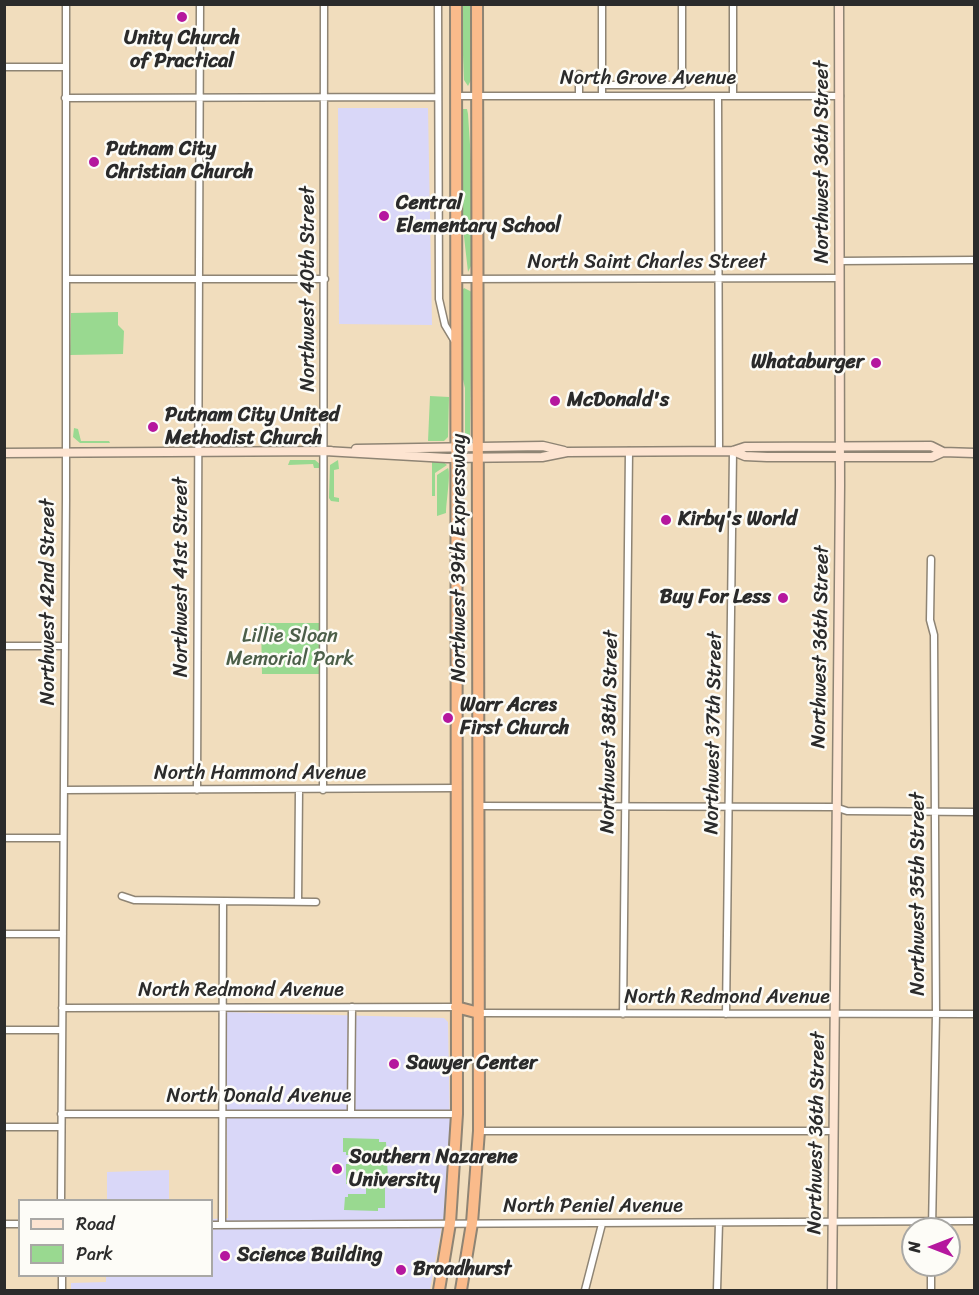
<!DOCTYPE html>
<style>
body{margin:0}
#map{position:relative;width:979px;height:1295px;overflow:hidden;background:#f1ddbd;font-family:Sriracha,sans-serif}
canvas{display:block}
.frame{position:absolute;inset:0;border:6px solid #2b2b2b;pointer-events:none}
.legend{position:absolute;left:18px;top:1199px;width:195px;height:78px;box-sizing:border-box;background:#fdfcf7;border:2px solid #a9a8a5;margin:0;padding:8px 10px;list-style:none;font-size:18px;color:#2b2b2b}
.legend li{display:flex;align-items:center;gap:12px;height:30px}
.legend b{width:30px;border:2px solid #a9a8a5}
.north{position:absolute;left:901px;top:1217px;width:60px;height:60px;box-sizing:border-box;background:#fdfcf7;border:2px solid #a9a8a5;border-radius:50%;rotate:270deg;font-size:16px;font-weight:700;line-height:24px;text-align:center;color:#2b2b2b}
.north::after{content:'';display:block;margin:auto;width:21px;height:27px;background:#b5179e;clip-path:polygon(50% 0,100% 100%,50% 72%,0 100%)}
</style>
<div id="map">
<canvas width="979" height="1295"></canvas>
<div class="frame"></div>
<ul class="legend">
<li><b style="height:8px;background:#fde4d1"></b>Road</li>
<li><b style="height:16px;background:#99d990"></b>Park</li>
</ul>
<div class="north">N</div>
</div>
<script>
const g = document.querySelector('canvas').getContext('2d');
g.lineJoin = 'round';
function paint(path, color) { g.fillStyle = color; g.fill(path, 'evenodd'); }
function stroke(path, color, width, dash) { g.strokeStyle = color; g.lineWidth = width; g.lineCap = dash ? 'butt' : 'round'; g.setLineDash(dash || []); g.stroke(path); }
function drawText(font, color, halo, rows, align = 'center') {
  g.font = font + ' Sriracha,sans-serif'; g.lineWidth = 5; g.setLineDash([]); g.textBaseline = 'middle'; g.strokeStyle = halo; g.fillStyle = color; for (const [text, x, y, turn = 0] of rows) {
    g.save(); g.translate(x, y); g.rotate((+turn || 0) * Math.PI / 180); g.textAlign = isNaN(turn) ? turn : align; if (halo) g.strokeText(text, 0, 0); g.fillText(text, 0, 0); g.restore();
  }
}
paint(new Path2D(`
 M338,108H428L432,325L339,324Z
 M225,1012L444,1018L448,1022L450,1127L445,1210L430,1290H71V1283L106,1282V1276H212V1219L228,1218Z
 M169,1170V1200H107V1172Z`), '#d9d7f8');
paint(new Path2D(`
 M461,5H471V80L468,86L464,80Z
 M462,109H467L468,114L472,175V264L468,272L461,210Z
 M464,288L472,292L470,440L465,435V388L461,371V292Z
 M118,312V325L124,331L123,354L70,355L71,313Z
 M430,396L449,397L448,437L444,441H428Z
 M74,428L78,429L81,441H109L110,443H80L73,437Z
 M290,460H315L321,465L320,468H314L313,464L288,465Z
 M338,460L339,469L334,470V497L339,498V502L331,501L329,498L330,465Z
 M432,461H442L447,465L435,473V496H432Z
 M448,468C451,473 446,503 446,513L437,516V475Z
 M261,623H319V674H262Z
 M343,1138L379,1139V1142H386L388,1179L385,1180V1208H378V1211L344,1210L345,1197H348V1194H366V1185L346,1184V1164H367V1156L346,1155V1152H343Z`), '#99d990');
const minor = new Path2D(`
 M438,4L439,299L445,325L454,340
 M602,4V96
 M733,4V96
 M4,67H66
 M579,74V96
 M602,85H682V4
 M457,96H840
 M718,97L719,451
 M65,98L438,97
 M840,261L974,260
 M66,279H325
 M455,279L840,278
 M931,559L930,620L934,635L936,1014L932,1229
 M4,646H65
 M64,790L456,788
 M197,790L200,4
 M323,790L324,4
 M478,806L835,807L847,811L974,812
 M4,838H63
 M122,896L134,900L316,902
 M298,902L299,790
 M4,934H63
 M62,1008L456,1007
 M479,1013L974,1014
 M623,1014L629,451
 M726,1014L733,451
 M4,1030H62
 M351,1113L352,1007
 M61,1114H457
 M4,1127H61
 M479,1131H834
 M61,1200L66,499V4
 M4,1224H20
 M222,1224L223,902
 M212,1225L974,1221
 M62,1276V1290
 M585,1290L602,1224
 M717,1290L719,1223
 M931,1290V1265`);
const secondary = new Path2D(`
 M356,449L543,446L564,451
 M325,451L447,458L542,457L567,452L733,451L745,447L931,446L943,452
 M733,451L745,456L767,457H932L943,452L974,453
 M4,453L331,451
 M832,1290L840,485L839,4`);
const trunk = new Path2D(`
 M456,1007L479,1013
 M439,1290L450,1223L457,1114L456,4
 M461,1290L472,1223L479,1131L477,4`);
stroke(minor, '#8e8474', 9);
stroke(secondary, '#8e8474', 11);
stroke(trunk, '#8e8474', 14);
stroke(minor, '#fff', 6);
stroke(secondary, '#fde4d1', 8);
stroke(trunk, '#fabb8b', 10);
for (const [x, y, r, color] of [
 [182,17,6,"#b5179e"],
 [94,162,6,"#b5179e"],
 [384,216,6,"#b5179e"],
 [876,363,6,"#b5179e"],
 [555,401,6,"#b5179e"],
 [153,427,6,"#b5179e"],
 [666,520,6,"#b5179e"],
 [783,598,6,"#b5179e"],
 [448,718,6,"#b5179e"],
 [394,1064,6,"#b5179e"],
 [337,1169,6,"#b5179e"],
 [225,1256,6,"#b5179e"],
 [401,1270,6,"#b5179e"]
]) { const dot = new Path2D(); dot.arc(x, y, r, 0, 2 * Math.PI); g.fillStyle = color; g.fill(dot); stroke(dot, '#fdfcf7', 2); }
drawText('bold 20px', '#2b2b2b', '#fdfcf7', [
 ["Unity Church",182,39,"center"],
 ["of Practical",182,62,"center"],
 ["Putnam City",106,150],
 ["Christian Church",106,173],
 ["Central",396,204],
 ["Elementary School",396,227],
 ["Whataburger",864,363,"right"],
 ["McDonald's",567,401],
 ["Putnam City United",165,416],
 ["Methodist Church",165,439],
 ["Kirby's World",678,520],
 ["Buy For Less",771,598,"right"],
 ["Warr Acres",460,706],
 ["First Church",460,729],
 ["Sawyer Center",406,1064],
 ["Southern Nazarene",349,1158],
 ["University",349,1181],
 ["Science Building",237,1256],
 ["Broadhurst",413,1270]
], 'left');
drawText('20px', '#2b2b2b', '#fdfcf7', [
 ["North Grove Avenue",648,79],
 ["Northwest 36th Street",823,162,-90],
 ["North Saint Charles Street",647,263],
 ["Northwest 40th Street",309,289,-90],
 ["Northwest 39th Expressway",460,558,-90],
 ["Northwest 41st Street",182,577,-90],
 ["Northwest 42nd Street",49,602,-90],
 ["Northwest 36th Street",821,647,-89],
 ["Northwest 38th Street",610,732,-89],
 ["Northwest 37th Street",714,733,-89],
 ["North Hammond Avenue",260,774],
 ["Northwest 35th Street",919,894,-90],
 ["North Redmond Avenue",241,991],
 ["North Redmond Avenue",727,998],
 ["North Donald Avenue",259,1097],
 ["Northwest 36th Street",817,1133,-89],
 ["North Peniel Avenue",593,1207]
]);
drawText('20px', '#4c5f49', '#fdfcf7', [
 ["Lillie Sloan",290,637],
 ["Memorial Park",290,660]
]);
</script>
